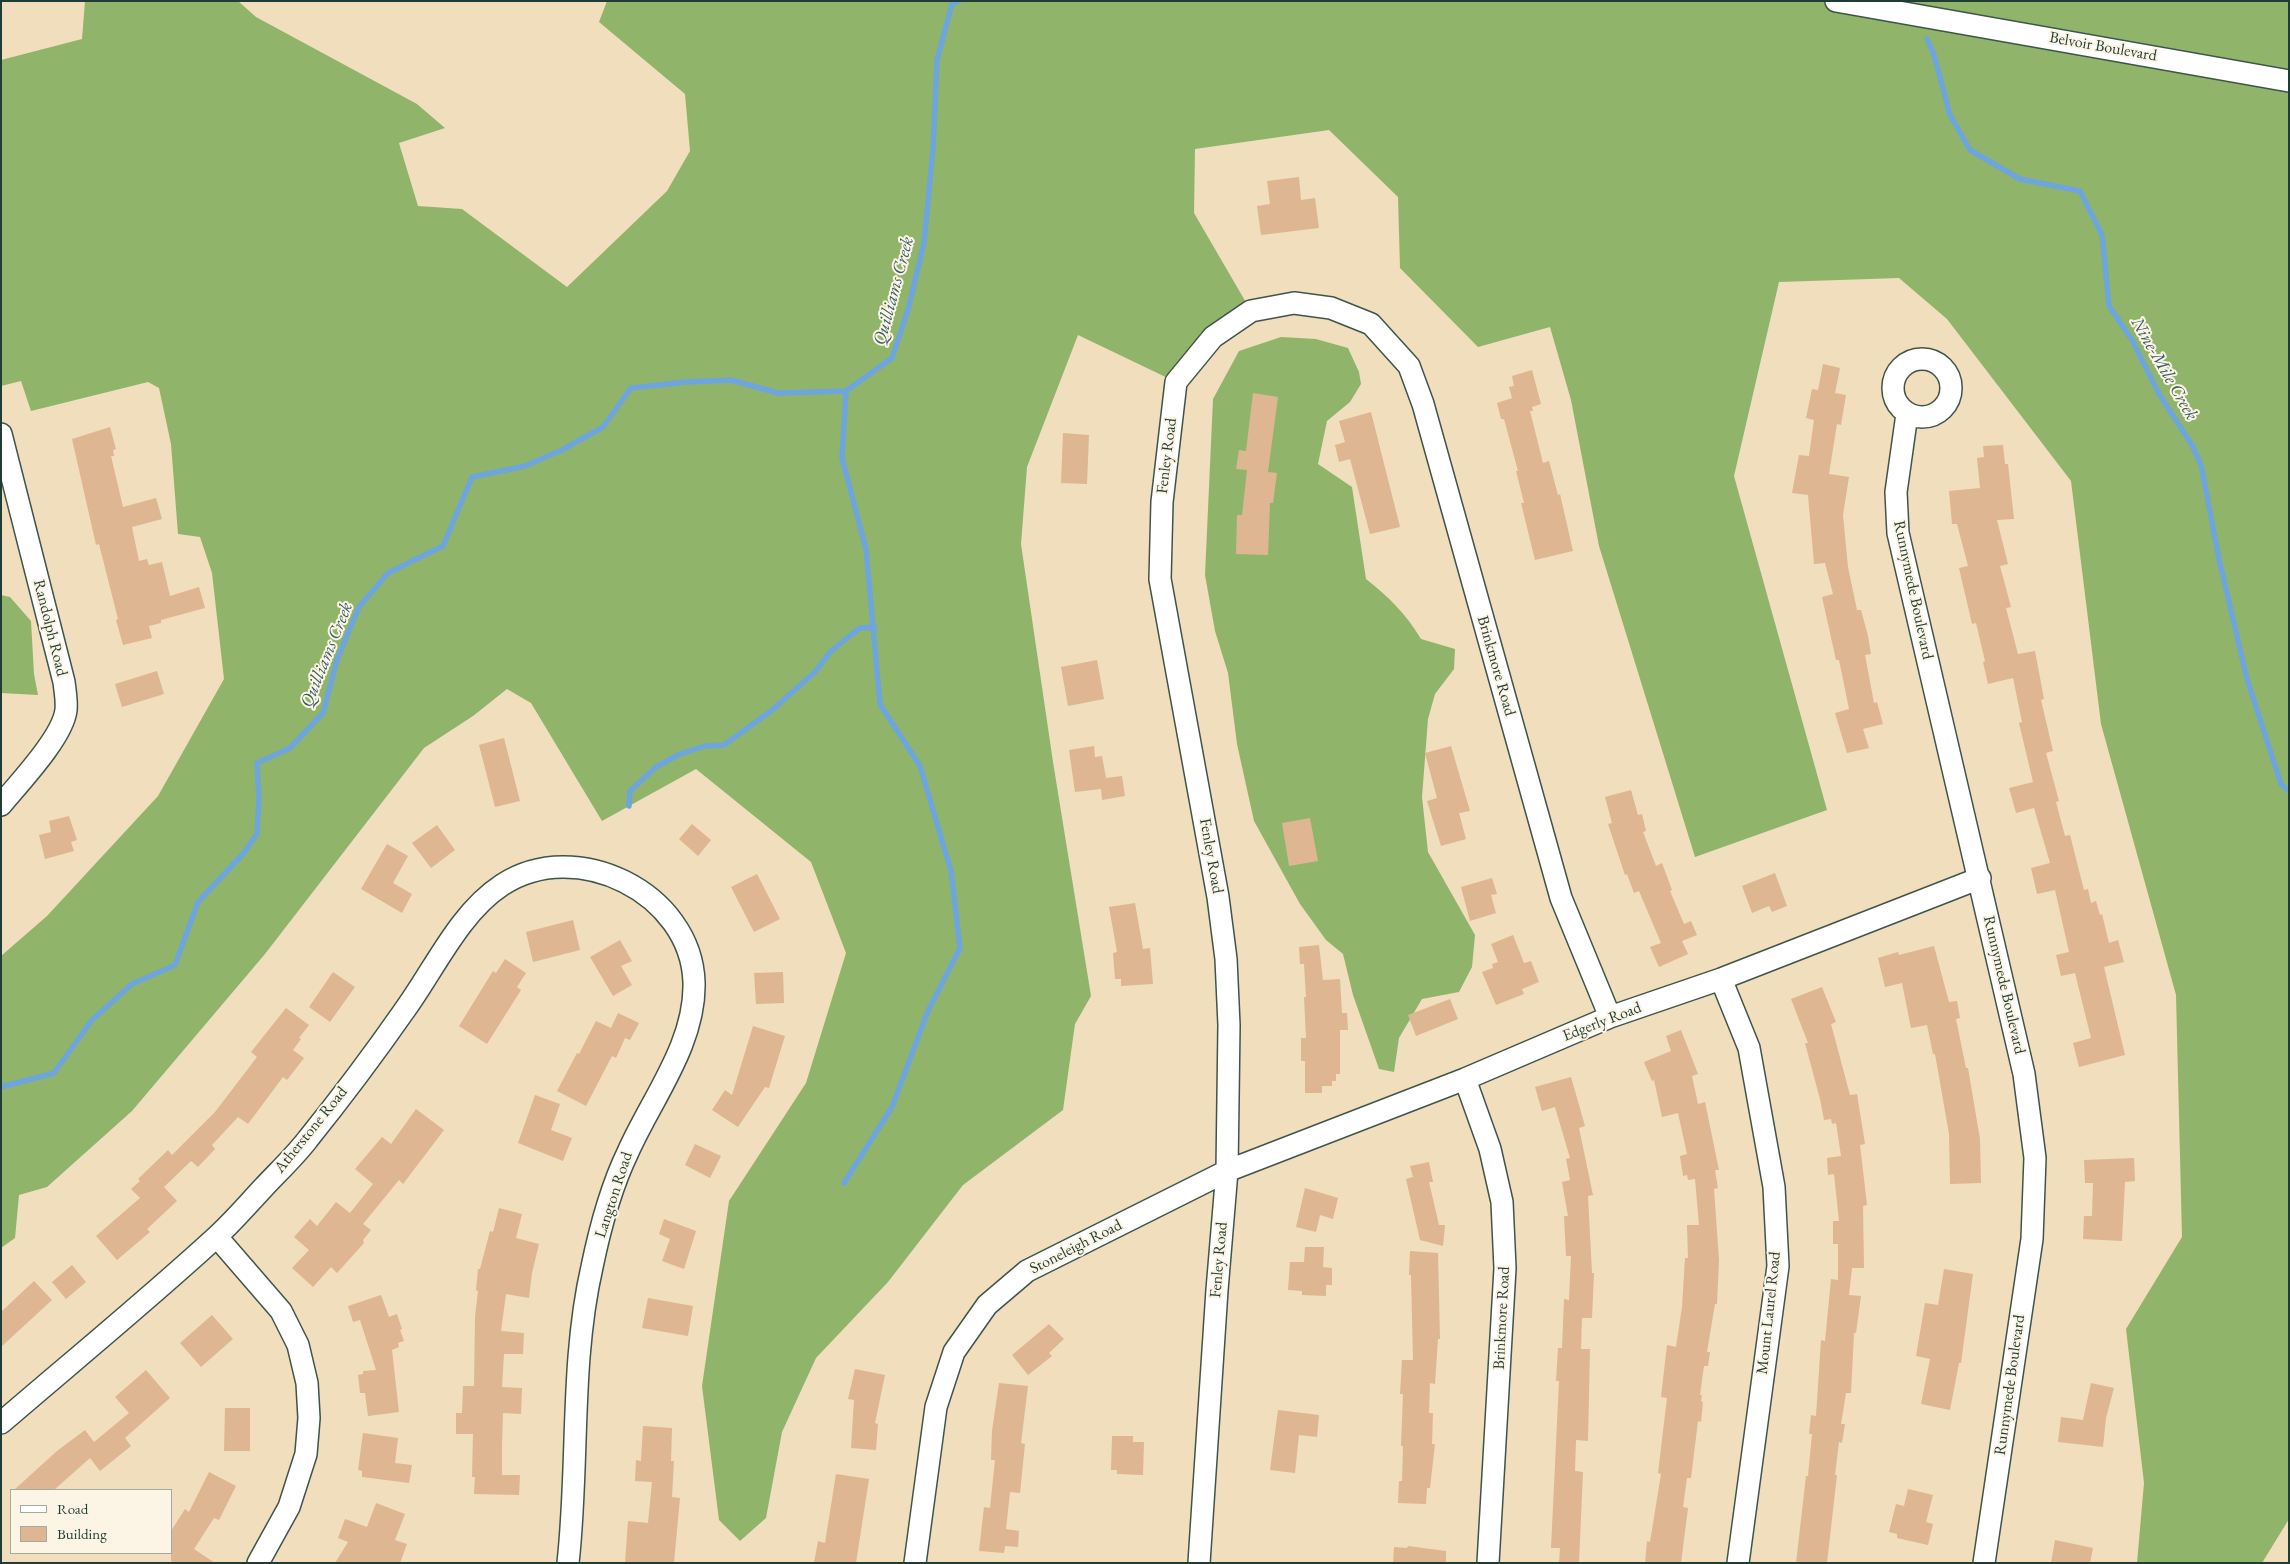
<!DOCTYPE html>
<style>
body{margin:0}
#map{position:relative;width:2290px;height:1564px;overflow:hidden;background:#f0debd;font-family:"EB Garamond",serif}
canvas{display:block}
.frame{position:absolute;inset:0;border:2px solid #1f3d34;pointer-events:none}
.legend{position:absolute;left:10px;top:1489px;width:162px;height:65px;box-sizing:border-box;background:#fcf5e5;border:1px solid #a4ab9e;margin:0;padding:6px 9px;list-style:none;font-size:15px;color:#1f3d34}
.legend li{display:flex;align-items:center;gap:10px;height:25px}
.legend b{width:25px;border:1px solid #a4ab9e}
</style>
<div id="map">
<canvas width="2290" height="1564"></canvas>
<div class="frame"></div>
<ul class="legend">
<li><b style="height:6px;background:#fff"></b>Road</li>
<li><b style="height:14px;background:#deb692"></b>Building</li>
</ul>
</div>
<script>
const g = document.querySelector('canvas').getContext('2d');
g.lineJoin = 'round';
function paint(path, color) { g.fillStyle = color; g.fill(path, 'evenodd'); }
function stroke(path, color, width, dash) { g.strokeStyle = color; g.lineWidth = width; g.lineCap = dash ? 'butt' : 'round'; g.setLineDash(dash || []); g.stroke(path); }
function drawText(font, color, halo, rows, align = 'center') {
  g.font = font + ' "EB Garamond",serif'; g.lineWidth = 4; g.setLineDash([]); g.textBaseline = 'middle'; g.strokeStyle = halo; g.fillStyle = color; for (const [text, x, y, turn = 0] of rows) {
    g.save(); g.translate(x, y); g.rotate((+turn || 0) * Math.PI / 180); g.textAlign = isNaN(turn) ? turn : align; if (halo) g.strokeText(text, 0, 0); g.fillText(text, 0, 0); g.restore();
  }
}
paint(new Path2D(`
 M85,1H238L256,17L417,104L445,128L399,143L418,206L462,209L567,287L667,191L690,151L685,94L599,22L607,1H2289V1519L2262,1563H2137L2144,1483L2126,1329L2182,1237L2176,995L2101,724L2071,481L1947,319L1899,278L1779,282L1734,476L1827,810L1695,857L1599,546L1571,400L1550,327L1478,347L1400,268L1398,197L1329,130L1195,149L1194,213L1251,311L1176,382L1078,335L1027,467L1021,544L1053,762L1091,996L1075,1024L1063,1110L963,1185L888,1282L816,1358L782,1432L766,1518L740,1541L719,1520L702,1386L729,1201L806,1083L846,953L811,862L696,769L602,821L531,703L507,689L473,716L424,748L265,954L132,1111L47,1187L19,1195L15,1238L1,1248V956L47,916L158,796L224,679L212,573L200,537L178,534L171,444L159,388L148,382L31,411L21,381L1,386V60L82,39Z
 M1281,337L1316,339L1348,348L1359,372L1361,384L1350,402L1327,421L1318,464L1352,487L1366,579C1389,597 1406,614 1421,639L1455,649L1454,669L1435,694L1428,719L1422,797L1428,852L1475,935L1472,967L1459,992L1422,999L1399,1038L1394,1072L1379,1069L1353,995L1343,954L1326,940L1300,904L1254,821L1237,744L1228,673L1215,631L1205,575L1213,399L1239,351Z
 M1,595L10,597L31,621L34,674L38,695L1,693Z`), '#90b56a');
stroke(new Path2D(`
 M1927,39L1934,55L1950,115L1970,150L2020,179L2080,191L2102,235L2109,306L2132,340L2159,394L2192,445L2201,465L2219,559L2247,679L2281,784L2289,791
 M629,806L630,791L656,767L680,754L705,746L724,745L771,711L816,671L830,652L847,638L860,628L875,627
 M1,1087L54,1073L92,1020L132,984L175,965L198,902L243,854L257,834L259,797L257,763L290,748L323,713L337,660L359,607L388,573L443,546L472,477L525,466L562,450L603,427L631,388L686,382L731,380L778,393L846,391L892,358L908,310L924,243L933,149L937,60L952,4L959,1
 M844,1183L892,1107L928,1011L960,948L951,871L920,766L880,704L866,549L842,458L846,391`), '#6da5dc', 5.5);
paint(new Path2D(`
 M1299,177L1301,200L1315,198L1319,228L1261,235L1257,206L1270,204L1267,181Z
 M1823,364L1840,368L1835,393L1846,395L1841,425L1837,424L1829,474L1849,477L1843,515L1848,567L1857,610H1861L1868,636L1871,654L1865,655L1874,703L1877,702L1883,724L1863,729L1869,748L1847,753L1835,713L1849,709L1839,660H1836L1822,597L1833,594L1825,563L1814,564L1808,495L1792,493L1799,455L1809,456L1814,420L1806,418L1812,389L1818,390Z
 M1532,370L1541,404L1532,407L1533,411H1530L1543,463L1549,461L1558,495L1560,494L1573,551L1535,560L1521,503H1524L1516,471H1518L1504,419H1501L1497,403L1512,398L1509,387L1514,386L1512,376Z
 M1253,393L1278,397L1268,472L1277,473L1273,503H1270L1268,555L1236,554L1237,515H1242L1247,470L1236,469L1239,450L1246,451Z
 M1371,412L1400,527L1370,534L1350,459L1339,462L1335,445L1345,442L1339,421Z
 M110,427L116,449L113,450L114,456H111L123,507L156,498L162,519L132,527L139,561L147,559L149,565L162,562L170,596L199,587L205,608L161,620V623L149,626L152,638L123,645L116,620L118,619L99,544L96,545L72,439Z
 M1063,433L1089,435L1087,484L1061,483Z
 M2003,445L2005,464H2008L2014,519L1997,520L2008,564L2000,566L2011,607L2006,608L2018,654L2035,651L2044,699L2041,700L2053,751L2046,753L2059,801L2056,802L2065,836L2070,835L2084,890L2088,889L2091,903L2096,901L2100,915L2102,914L2109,943L2118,940L2124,962L2104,967L2125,1055L2079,1067L2073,1043L2091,1038L2075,973L2061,976L2056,955L2069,952L2055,890L2037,894L2031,868L2050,863L2034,808L2016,813L2009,788L2033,782L2019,723L2022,722L2013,678L1988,684L1983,662L1985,661L1976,623L1972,624L1959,568L1968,566L1957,524H1952L1949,491L1980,488L1977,458L1984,457L1983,446Z
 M1097,660L1104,699L1068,706L1061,667Z
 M157,671L164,694L122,707L115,684Z
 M504,738L520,801L495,807L479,745Z
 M1094,746L1095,757L1102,756L1106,778L1122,776L1125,796L1102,800L1101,789L1075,792L1069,750Z
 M1451,746L1470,811L1459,813L1466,839L1441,846L1427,801L1437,798L1425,753Z
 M1631,790L1638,815L1642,814L1646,831L1643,832L1656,866L1662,863L1672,890L1670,891L1684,924L1691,921L1697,935L1682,941L1688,954L1659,967L1650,947L1661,943L1639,891L1634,893L1627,874L1625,875L1608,824L1612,823L1605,797Z
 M69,816L77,840L71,842L74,851L45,859L39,835L51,832L49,821Z
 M1310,818L1318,861L1289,866L1282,823Z
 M692,824L711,840L698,856L679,839Z
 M437,825L455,850L431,868L412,843Z
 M387,844L408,856L393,883L412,894L402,913L361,889Z
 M1775,873L1787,906L1772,912L1769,906L1752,913L1742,886Z
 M757,874L780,919L754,932L731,887Z
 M1492,878L1497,894L1491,895L1496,913L1470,921L1461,887Z
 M1135,903L1143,949L1150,948L1153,984L1121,986V979H1115L1113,953L1117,952L1109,907Z
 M573,920L580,950L533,962L526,932Z
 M1513,935L1524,963L1531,961L1539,982L1522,989L1524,994L1496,1005L1482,972L1493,968L1492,964L1498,962L1491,944Z
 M620,940L632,961L621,966L632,985L613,996L590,957Z
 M1319,945L1323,980L1340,979L1342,1013H1347L1348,1030H1340V1074H1336V1081H1332V1086H1322V1093H1305V1061H1301V1038H1306L1304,997H1306L1304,964H1300L1299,947Z
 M1934,946L1949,1002L1957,1001L1960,1018L1956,1019L1966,1068H1968L1980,1139L1981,1183L1950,1184L1949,1134L1935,1054H1933L1927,1025L1911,1028L1902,983L1885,987L1878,958L1898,952L1899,955Z
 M505,959L526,973L517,987L521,990L487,1044L459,1026L493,971L496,973Z
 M333,972L355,987L330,1022L309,1007Z
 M783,972L784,1003L756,1004L754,973Z
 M1822,987L1836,1022L1831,1024L1850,1095L1857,1094L1865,1144L1860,1145L1867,1205L1863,1206L1864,1268H1852L1849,1295L1861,1296L1856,1333H1854L1851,1393H1846L1841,1424H1845L1842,1443L1839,1442L1835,1475H1837L1827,1563H1796L1806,1476H1808L1812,1434H1809L1811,1415L1816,1416L1821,1340L1825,1341L1831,1279L1838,1280V1244H1833V1221H1839L1834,1174L1828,1175L1827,1158L1841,1156L1836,1123L1832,1124L1831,1119L1824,1120L1820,1099L1805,1043H1808L1791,999Z
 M1450,999L1458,1019L1416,1036L1408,1015Z
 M286,1008L309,1025L299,1038L301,1039L293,1050L304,1058L287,1080L283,1077L248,1124L238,1117L212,1145L215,1149L198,1167L191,1161L164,1187L177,1201L147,1229L150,1232L117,1260L96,1236L140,1198L131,1189L140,1181L138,1179L168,1150L172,1155L215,1112L257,1057L251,1052Z
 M618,1013L639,1023L630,1040L625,1038L616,1058L612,1056L586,1106L557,1091L577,1053L579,1054L596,1021L611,1028Z
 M753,1026L785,1036L769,1088L765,1087L738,1127L712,1110L725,1090L732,1095Z
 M1681,1030L1698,1074L1692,1076L1698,1104L1705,1102L1719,1170H1715L1718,1188L1714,1189L1719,1260L1717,1304H1715L1707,1352H1710L1708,1366H1704L1700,1395H1702L1701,1401L1703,1402L1701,1422L1698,1421L1691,1478H1687L1683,1507L1688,1508L1681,1563H1645L1647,1541L1650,1542L1661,1474L1658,1473L1667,1398L1661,1397L1667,1345L1676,1347L1682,1307L1685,1258H1688L1687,1225H1699L1695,1179L1688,1180L1687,1175L1683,1176L1680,1156L1687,1154L1678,1113L1662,1117L1654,1080L1652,1081L1644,1062L1671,1051L1666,1036Z
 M1571,1077L1585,1126L1579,1128L1593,1195L1588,1196L1592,1273H1594L1592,1318H1582L1581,1349H1590L1588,1441L1576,1440L1575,1471L1583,1472L1579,1563H1559L1560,1548H1551L1559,1381H1556L1558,1348H1562L1564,1299L1569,1300L1571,1256H1566L1564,1216H1568L1562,1182L1570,1180L1566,1159L1570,1158L1555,1107L1542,1111L1535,1087Z
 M535,1095L560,1104L551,1130L572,1138L563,1161L518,1143Z
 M416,1109L444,1130L403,1184L399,1180L363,1224L371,1230L363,1240L364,1243L337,1273L331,1267L313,1287L292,1268L309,1250L294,1237L310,1219L317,1226L336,1202L350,1213L373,1184L355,1169L382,1137L391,1144Z
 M695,1144L721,1156L710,1178L685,1165Z
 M2134,1158L2135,1181L2125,1182L2122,1241L2083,1239L2084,1216H2092L2093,1183H2085L2084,1160Z
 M1429,1162L1433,1182H1429L1439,1225H1445L1443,1246L1420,1240L1406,1179L1413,1177L1410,1166Z
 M1305,1188L1338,1198L1333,1219L1320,1215L1316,1232L1296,1227Z
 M499,1208L522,1214L516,1238L539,1244L532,1273L529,1298L506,1294L501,1331L524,1333L523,1354H504L502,1387L522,1388L521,1414L503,1413L502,1444V1475H520L519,1495L474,1494L475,1477H472L473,1434H456V1413H462L463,1386H474L475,1317L478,1291L476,1290L478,1269H480L490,1231L493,1232Z
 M664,1219L696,1231L684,1269L662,1261L670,1239L659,1234Z
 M1305,1247H1324L1323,1267L1332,1268V1285H1326V1296L1302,1295V1291L1288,1290L1290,1262H1304Z
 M1410,1251L1438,1253L1440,1339H1438L1435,1384L1430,1383L1429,1413H1433L1432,1444H1435L1430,1488H1427L1426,1504L1398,1503L1399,1481H1402L1403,1446H1401L1403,1394H1400L1402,1360H1413L1411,1275H1409Z
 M72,1265L86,1282L66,1299L52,1282Z
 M1944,1269L1973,1274L1961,1363H1959L1950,1410L1921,1404L1930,1359L1916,1356L1925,1303L1938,1305Z
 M34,1281L52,1300L1,1347V1312Z
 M381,1295L389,1317L397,1314L402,1329L400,1330L404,1341L398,1343L399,1347L392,1350L399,1412L368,1416L365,1393H360L358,1375L363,1374V1371L376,1370L360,1320L353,1322L348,1306Z
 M648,1298L693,1306L688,1336L642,1328Z
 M212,1315L233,1339L201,1367L180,1343Z
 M1049,1324L1064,1339L1049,1353L1052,1356L1028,1375L1012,1355Z
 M855,1369L885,1375L875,1423L878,1424L876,1450L851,1448L854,1400L848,1399Z
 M146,1370L170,1398L125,1438L131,1446L100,1471L90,1458L54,1490H14L57,1451L85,1430L94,1442L129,1413L115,1397Z
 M999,1383L1028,1386L1021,1443L1025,1444L1020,1493L1010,1492L1006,1529L1019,1531L1018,1547L1005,1546L1004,1553L979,1551L984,1507L990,1508L995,1460H991L992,1431Z
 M2091,1383L2114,1388L2106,1418L2103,1447L2058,1442L2061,1417L2083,1420Z
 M225,1408H250V1451H224Z
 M1278,1410L1319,1415L1317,1437L1299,1435L1295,1473L1270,1470Z
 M643,1426L672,1428L671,1461H674L672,1497L680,1498L674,1563H625L628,1521L648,1523L652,1482L635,1481L636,1460L641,1461Z
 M363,1433L398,1438L395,1463L412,1465L409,1483L362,1477V1471L358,1470Z
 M1112,1436H1133V1442H1144L1143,1475L1117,1474V1470H1111Z
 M209,1472L236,1486L219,1520L214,1518L194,1549L215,1563H171V1531L185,1509L189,1512Z
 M836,1474L869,1479L856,1563H814L818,1541L825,1543Z
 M1908,1489L1933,1495L1926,1522L1933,1524L1928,1545L1897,1538V1534L1889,1532L1896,1504L1904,1506Z
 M376,1503L405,1514L395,1540L407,1544L400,1563H335L348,1542L338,1538L345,1519L367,1527Z
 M2055,1540L2093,1548L2090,1563H2051Z
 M1408,1546L1446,1551V1563H1393L1394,1547L1407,1548Z`), '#deb692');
const minor = new Path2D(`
 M1836,1L2289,81
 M1893 388a29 29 0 1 1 58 0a29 29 0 1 1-58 0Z
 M1907,414L1896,492L1898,533L2024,1074L2035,1158L2032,1239L1984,1563
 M1,434L64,682C65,691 67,701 66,710C63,737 19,783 1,805
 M1721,979L1749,1048L1774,1187L1778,1266L1738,1563
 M1465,1079L1490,1149L1502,1202L1505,1268L1488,1563
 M217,1237L281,1311L298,1345L307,1383L309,1418L306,1454L289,1507L258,1563
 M1,1423C72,1362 145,1302 214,1239C232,1223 248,1204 264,1187C279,1171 295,1156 308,1139C341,1098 374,1054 404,1011C434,970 459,913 502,885C576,836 691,893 694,982C696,1043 652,1098 628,1152C611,1187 600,1228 592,1267C570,1363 579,1465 568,1563
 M915,1563L936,1407L954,1352L987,1305L1027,1271L1227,1171L1465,1079L1610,1017L1721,979L1980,878
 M1199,1563L1217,1290L1227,1171L1229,1025L1226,959L1218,897L1160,579L1162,502L1176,382L1213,337L1251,311L1294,303L1331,308L1371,324L1409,366L1423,404L1561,898L1610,1017`);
stroke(minor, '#3e5549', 24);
stroke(minor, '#fff', 21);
drawText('16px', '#1f3d34', '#fcf5e5', [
 ["Belvoir Boulevard",2103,47,10],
 ["Fenley Road",1167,456,-83],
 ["Runnymede Boulevard",1913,590,78],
 ["Randolph Road",50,628,76],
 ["Brinkmore Road",1496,666,74],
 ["Fenley Road",1211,856,80],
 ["Runnymede Boulevard",2004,985,77],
 ["Edgerly Road",1602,1022,-21],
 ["Atherstone Road",311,1130,-51],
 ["Langton Road",614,1195,-72],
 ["Stoneleigh Road",1076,1247,-27],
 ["Fenley Road",1219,1260,-85],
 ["Mount Laurel Road",1769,1313,-84],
 ["Brinkmore Road",1502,1318,-87],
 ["Runnymede Boulevard",2010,1385,-82]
]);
drawText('italic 18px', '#365c66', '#fcf5e5', [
 ["Quilliams Creek",894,291,-75],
 ["Nine-Mile Creek",2164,369,60],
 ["Quilliams Creek",327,655,-68]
]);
</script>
